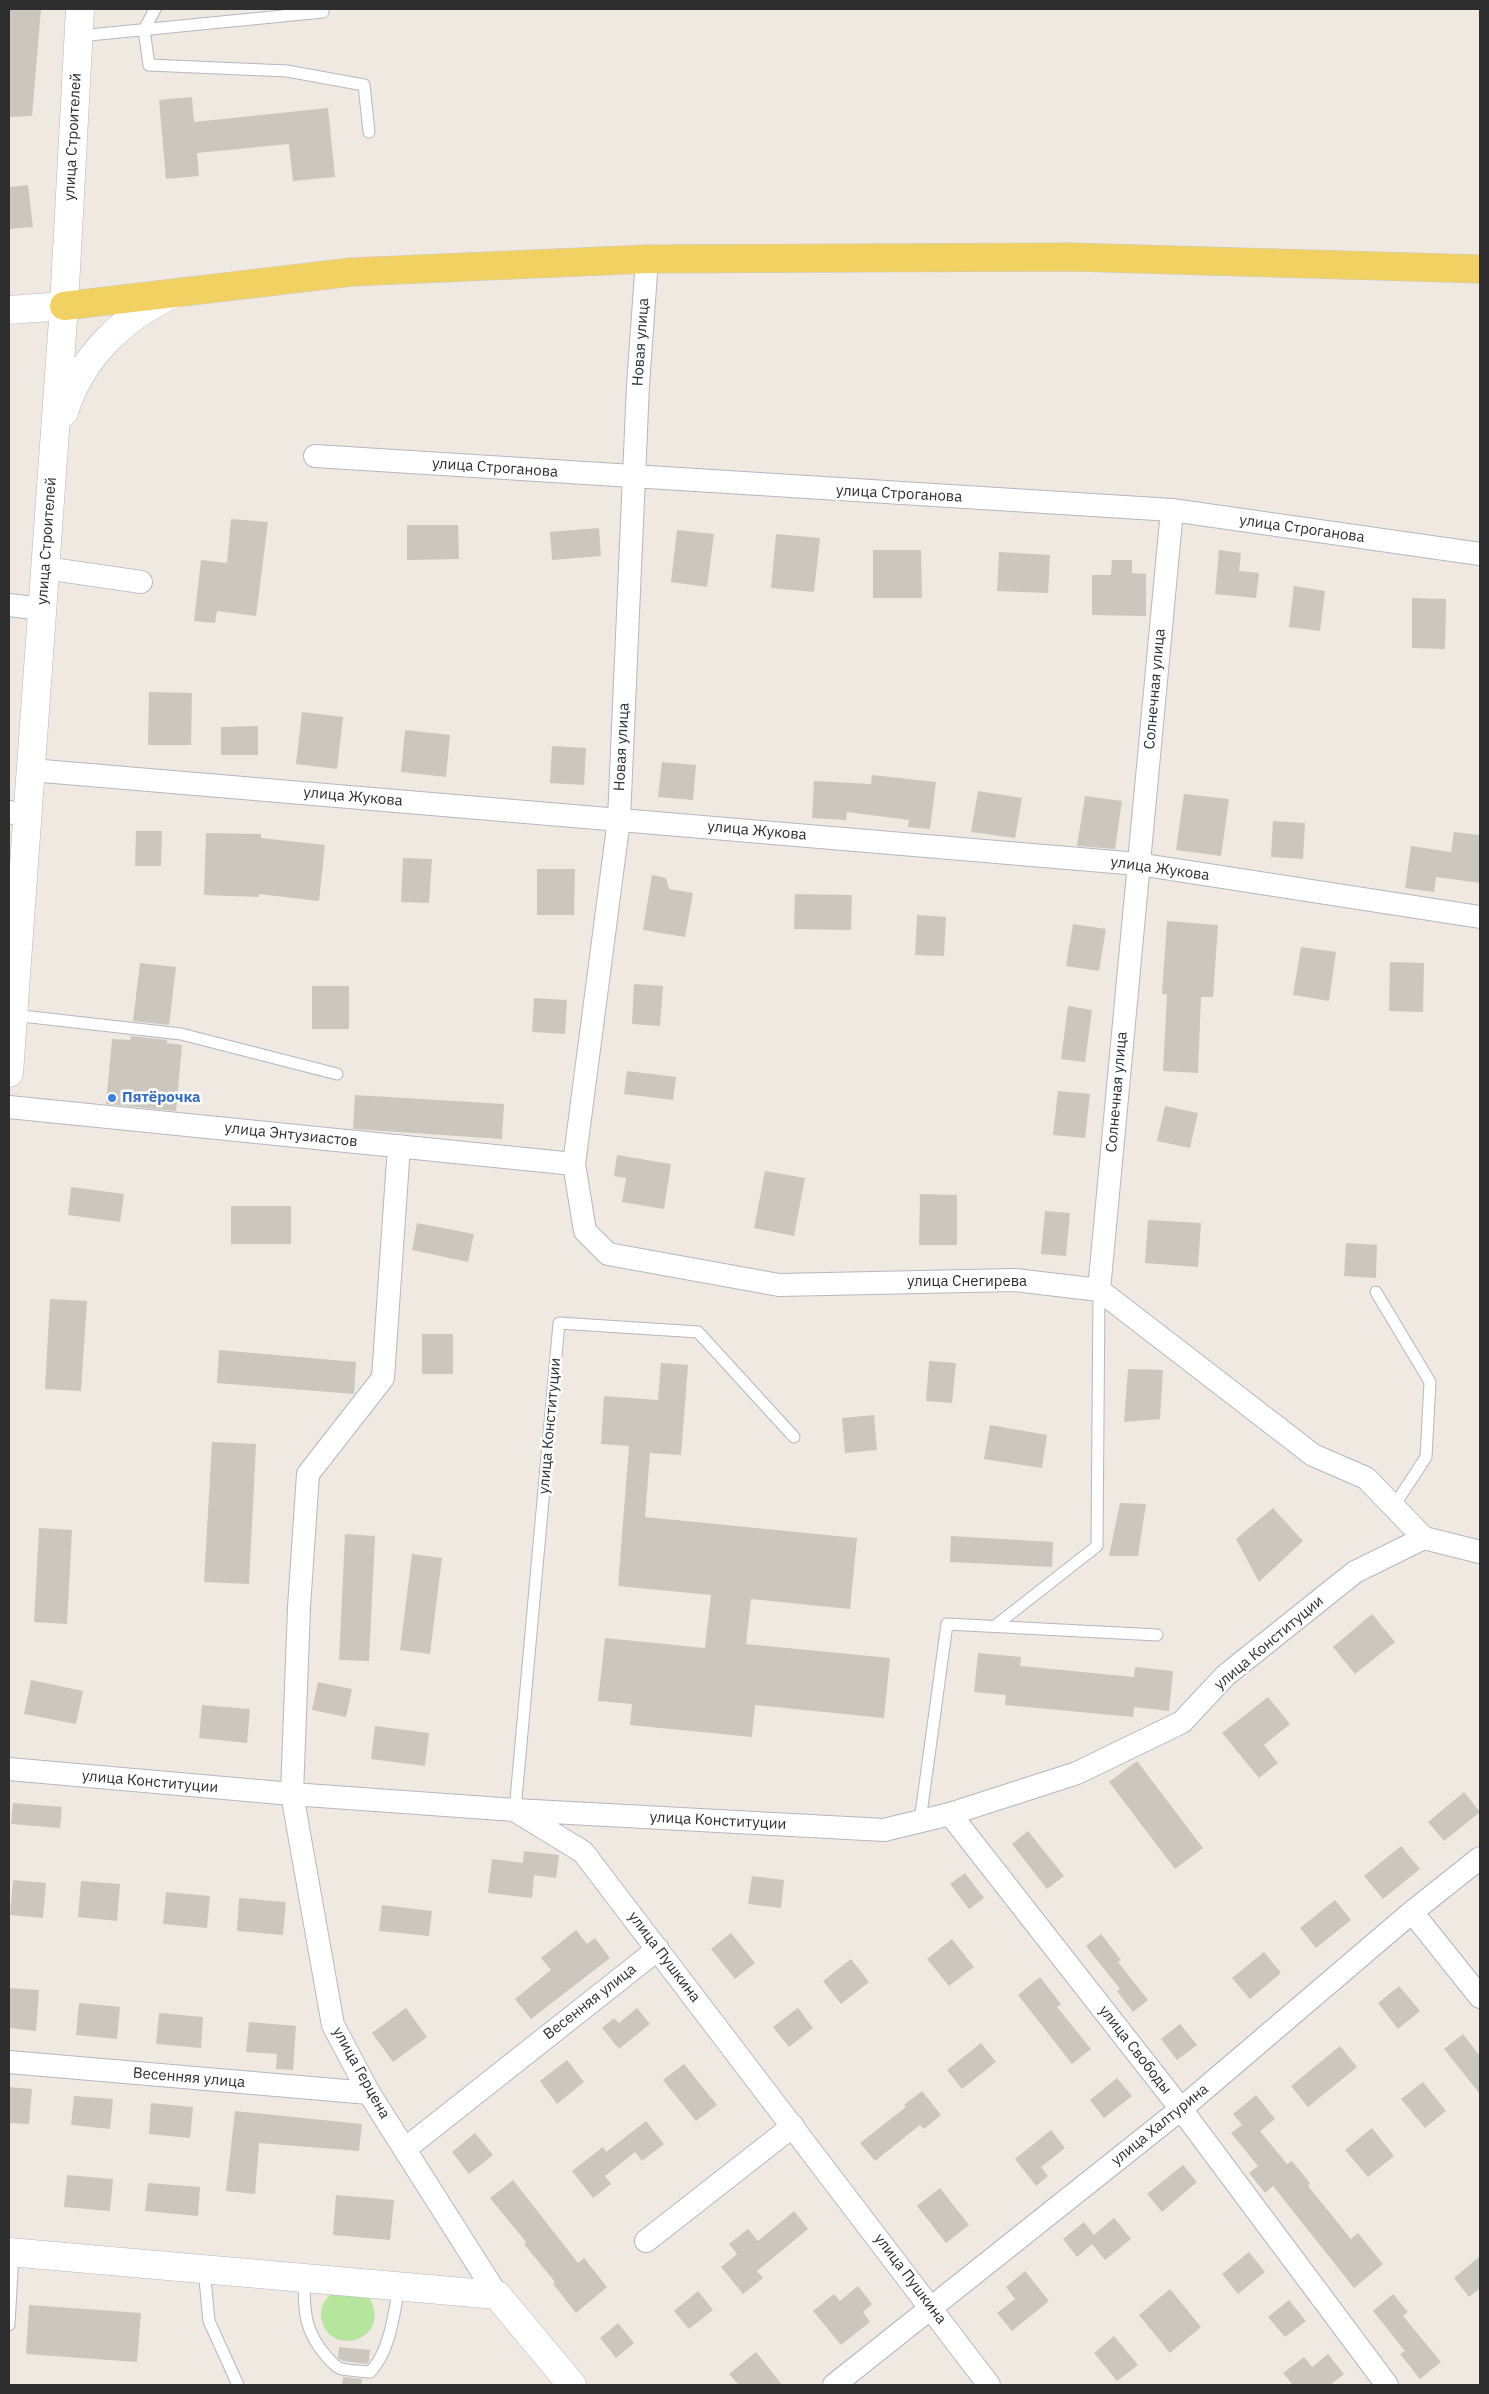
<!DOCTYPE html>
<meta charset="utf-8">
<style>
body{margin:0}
#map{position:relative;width:1489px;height:2394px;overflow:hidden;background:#efe9e1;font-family:"IBM Plex Sans",sans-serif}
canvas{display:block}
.frame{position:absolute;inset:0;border:10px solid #2e2e2e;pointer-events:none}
</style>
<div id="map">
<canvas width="1489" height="2394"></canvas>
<div class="frame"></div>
</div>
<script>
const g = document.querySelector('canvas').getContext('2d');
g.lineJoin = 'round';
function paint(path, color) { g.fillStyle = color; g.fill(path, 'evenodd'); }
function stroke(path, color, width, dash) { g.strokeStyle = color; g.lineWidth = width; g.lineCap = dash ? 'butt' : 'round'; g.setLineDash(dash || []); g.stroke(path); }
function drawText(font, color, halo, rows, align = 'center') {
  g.font = font + ' "IBM Plex Sans",sans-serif'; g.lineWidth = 5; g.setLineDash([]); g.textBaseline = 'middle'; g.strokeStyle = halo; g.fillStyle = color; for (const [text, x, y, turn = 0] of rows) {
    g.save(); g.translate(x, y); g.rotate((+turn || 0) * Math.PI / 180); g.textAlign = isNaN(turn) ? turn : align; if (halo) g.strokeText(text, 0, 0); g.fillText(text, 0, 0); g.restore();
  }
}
paint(new Path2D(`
 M339,2288L368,2295C396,2341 326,2360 321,2316C320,2303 329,2295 339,2288Z`), '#b6e59e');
paint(new Path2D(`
 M9,9H41L32,116L10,117Z
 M192,97L194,122L328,108L335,177L293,181L289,144L197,153L199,176L166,179L159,100Z
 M28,185L33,227L9,229V187Z
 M231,519L268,522L256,616L217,611L215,623L194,621L201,560L227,563Z
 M407,525H458L459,559L407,560Z
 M599,528L601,556L552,560L550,532Z
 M677,530L714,534L707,587L671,582Z
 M776,534L820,538L814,592L771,588Z
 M873,550H921L922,598H873Z
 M1219,550L1241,553L1239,571L1259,573L1256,598L1215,594Z
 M999,552L1050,555L1048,593L997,591Z
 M1112,560H1132V573L1146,574V616L1092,615V575H1111Z
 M1294,586L1325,591L1320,631L1289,627Z
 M1412,598L1446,599L1445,649L1412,648Z
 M149,692L192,693L191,745H148Z
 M302,712L343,717L337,769L296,764Z
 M258,726V755H221V727Z
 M405,730L450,735L446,777L401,772Z
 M552,746L586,748L584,785L550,783Z
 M662,762L696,765L693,800L658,797Z
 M872,775L936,782L930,829L908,827L909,820L847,812L846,820L812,818L814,781L871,784Z
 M978,791L1022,798L1015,838L971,832Z
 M1184,794L1229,799L1221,856L1176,850Z
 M1085,796L1122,801L1115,849L1077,846Z
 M1273,821L1305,823L1303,859L1271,857Z
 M136,831H162L161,866H135Z
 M1454,832L1480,835V883L1436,877L1434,892L1405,888L1411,846L1451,852Z
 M206,833L261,834V838L325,845L319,901L259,894V897L204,895Z
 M403,858L432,859L429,903L401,902Z
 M537,869H575L574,915H537Z
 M652,875L666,878L669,889L693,893L685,937L643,930Z
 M795,894L852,895L851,930L794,929Z
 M917,915L946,917L944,956L915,955Z
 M1167,921L1218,925L1213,997H1201L1198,1073L1163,1071L1167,994H1162Z
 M1073,924L1106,929L1099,971L1066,966Z
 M1301,947L1336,952L1329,1001L1293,995Z
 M1390,962L1424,963L1423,1012L1389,1011Z
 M140,963L176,967L169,1025L133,1021Z
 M634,984L663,986L660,1026L632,1024Z
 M312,986H349V1029H312Z
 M534,998L567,1000L565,1034L532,1032Z
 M1068,1006L1092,1010L1085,1062L1061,1059Z
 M131,1036L167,1040V1043L182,1045L176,1111L106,1104L112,1039L130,1040Z
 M627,1071L676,1077L673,1100L624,1094Z
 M1058,1091L1090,1094L1085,1138L1053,1135Z
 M355,1095L504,1104L502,1139L353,1129Z
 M1165,1106L1198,1113L1190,1148L1157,1141Z
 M617,1155L671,1164L664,1209L622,1202L626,1178L614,1176Z
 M765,1171L805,1178L794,1236L754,1228Z
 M71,1187L124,1194L120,1222L68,1215Z
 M920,1194L957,1195V1245H919Z
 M231,1206H291V1244H231Z
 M1045,1211L1070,1213L1066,1256L1041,1254Z
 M1148,1220L1201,1223L1198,1267L1145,1263Z
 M417,1223L474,1234L468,1262L412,1250Z
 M1346,1243L1377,1245L1376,1278L1344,1276Z
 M50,1299L87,1301L81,1391L45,1389Z
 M422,1334H453V1374H422Z
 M219,1350L356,1362L354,1394L217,1383Z
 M929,1361L956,1363L952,1403L926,1401Z
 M661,1363L688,1365L681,1455L650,1453L645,1517L857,1538L850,1609L751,1599L746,1644L890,1658L884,1718L755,1705L752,1737L630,1725L632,1704L598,1701L605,1638L705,1648L711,1595L618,1586L629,1446L601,1444L604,1396L658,1400Z
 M1128,1369L1163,1370L1160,1419L1124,1422Z
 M874,1415L877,1450L845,1453L842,1418Z
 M990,1425L1047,1435L1042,1468L984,1459Z
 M212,1442L256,1444L249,1584L204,1582Z
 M1120,1503L1146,1504L1138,1556H1109Z
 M1273,1508L1303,1541L1259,1582L1236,1539Z
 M39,1528L72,1530L67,1624L34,1622Z
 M345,1534L375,1536L369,1661L339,1660Z
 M951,1536L1053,1542L1052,1567L950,1562Z
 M412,1554L442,1558L430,1654L400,1650Z
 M1372,1614L1395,1642L1355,1674L1333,1647Z
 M978,1653L1021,1657L1020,1666L1134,1677L1135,1667L1173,1671L1169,1711L1134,1707L1133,1717L1005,1705L1006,1695L974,1692Z
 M31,1680L83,1691L76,1724L24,1714Z
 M318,1682L352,1689L346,1717L312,1710Z
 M1268,1697L1290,1724L1264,1745L1278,1763L1259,1778L1222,1733Z
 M202,1705L250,1709L247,1743L199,1738Z
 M375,1726L429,1733L425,1766L371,1759Z
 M1137,1761L1203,1848L1175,1869L1109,1782Z
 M1464,1792L1480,1812L1444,1841L1428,1822Z
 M13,1803L62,1807L60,1828L11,1824Z
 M1028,1831L1064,1876L1047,1889L1012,1844Z
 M1401,1846L1420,1869L1383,1899L1364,1876Z
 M524,1851L559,1855L556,1878L534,1875L532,1898L488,1893L492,1859L523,1863Z
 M965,1873L984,1898L969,1909L950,1884Z
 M752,1876L784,1880L781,1908L748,1904Z
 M13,1880L46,1883L43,1918L10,1915Z
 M81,1881L120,1884L117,1921L78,1917Z
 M166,1892L210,1896L207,1928L163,1924Z
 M239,1898L286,1902L283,1935L237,1931Z
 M1335,1900L1351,1920L1316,1948L1300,1928Z
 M382,1905L432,1911L429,1936L379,1931Z
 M576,1930L587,1944L595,1938L610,1958L531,2019L515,1999L551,1970L541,1958Z
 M731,1933L755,1963L735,1979L711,1949Z
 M1101,1934L1121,1960L1118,1962L1148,2000L1133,2012L1117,1991L1120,1989L1086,1946Z
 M952,1939L974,1967L949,1986L927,1959Z
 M1264,1952L1281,1973L1250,1999L1232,1978Z
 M851,1959L869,1982L841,2004L823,1981Z
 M1040,1977L1061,2004L1057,2007L1091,2049L1072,2064L1018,1995Z
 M1399,1986L1420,2011L1398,2029L1378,2003Z
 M9,1988L39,1990L36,2031L9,2028Z
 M79,2003L120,2007L117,2039L76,2035Z
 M406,2008L427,2037L393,2062L372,2033Z
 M637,2008L650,2024L619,2049L602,2028L614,2018L619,2023Z
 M798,2008L813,2028L789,2047L773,2027Z
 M159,2013L203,2017L201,2048L156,2044Z
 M249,2022L296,2026L293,2070L276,2069L277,2054L246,2052Z
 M1180,2024L1197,2045L1177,2060L1161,2039Z
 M1463,2034L1480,2056V2094L1444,2049Z
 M981,2043L996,2062L962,2089L947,2070Z
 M1340,2046L1357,2067L1308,2107L1291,2086Z
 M567,2060L584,2082L557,2104L540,2081Z
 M684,2064L717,2105L696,2121L663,2080Z
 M1117,2078L1132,2096L1104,2118L1090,2100Z
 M1423,2082L1446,2111L1425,2128L1401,2099Z
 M9,2087L32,2089L29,2124L9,2123Z
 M922,2091L941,2115L924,2129L920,2125L875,2161L860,2143L906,2107L904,2105Z
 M1256,2095L1275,2119L1260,2131L1287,2164L1292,2161L1310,2183L1308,2186L1351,2239L1358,2233L1383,2264L1354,2288L1273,2186L1265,2193L1249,2173L1258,2166L1231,2133L1242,2125L1233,2114Z
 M74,2096L113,2099L110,2129L71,2125Z
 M151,2103L193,2107L190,2138L149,2134Z
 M235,2111L362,2124L359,2151L259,2143L255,2194L226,2191Z
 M646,2121L664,2144L642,2161L635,2152L605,2176L611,2184L593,2198L572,2171L603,2147L606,2152Z
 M1372,2128L1394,2156L1368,2177L1345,2150Z
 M1051,2130L1065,2148L1041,2167L1048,2176L1036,2186L1015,2159Z
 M475,2133L493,2155L469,2174L452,2152Z
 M1183,2165L1197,2182L1162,2212L1147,2194Z
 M67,2175L113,2179L110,2211L64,2207Z
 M513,2180L578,2263L584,2258L607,2287L576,2313L553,2284L555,2282L524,2244L526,2242L490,2198Z
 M148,2183L200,2187L198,2216L145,2211Z
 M940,2188L969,2225L946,2243L917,2206Z
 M336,2195L394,2200L390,2240L333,2235Z
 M794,2211L808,2229L757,2271L763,2278L743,2294L721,2267L737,2254L729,2244L748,2229L758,2241Z
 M1114,2218L1131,2239L1105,2260L1092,2244L1077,2257L1063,2239L1084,2222L1094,2235Z
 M1249,2252L1265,2272L1238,2294L1222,2274Z
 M1480,2256V2288L1469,2297L1454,2278Z
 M1025,2271L1049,2301L1012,2331L997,2313L1015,2299L1006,2287Z
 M858,2286L872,2304L863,2312L870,2322L841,2345L813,2311L834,2294L840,2301Z
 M1170,2289L1201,2327L1170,2353L1139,2315Z
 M698,2291L713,2310L689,2329L674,2311Z
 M1393,2294L1408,2312L1403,2316L1441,2362L1420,2379L1400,2354L1405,2351L1373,2311Z
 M1289,2300L1306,2321L1285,2337L1268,2317Z
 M29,2305L141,2313L137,2362L26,2354Z
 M618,2323L634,2343L616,2358L600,2338Z
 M1114,2336L1138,2365L1117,2381L1094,2353Z
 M339,2347L370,2350L369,2361L367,2364L343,2361L338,2358Z
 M756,2352L782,2385H739L729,2374Z
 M1328,2354L1344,2374L1330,2385H1293L1283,2373L1304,2357L1312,2367Z
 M343,2377L362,2379L361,2385H342Z`), '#cbc7bf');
const service = new Path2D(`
 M155,9L144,30L149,65L287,71L364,85L369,132
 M79,36L323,12V9
 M13,1015L181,1034L337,1074
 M1376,1292L1430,1382L1426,1457L1394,1506
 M995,1626L1097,1546L1099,1290
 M515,1810L559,1323L698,1332L794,1437
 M920,1821L947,1624L1157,1635
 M204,2269L209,2321L238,2385
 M304,2278C304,2311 304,2331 327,2357C332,2362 336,2368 342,2369C351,2371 361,2371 370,2372C390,2352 394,2314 399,2286
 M9,2325L13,2253`);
const minor = new Path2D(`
 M647,259L638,385L619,819L574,1164L585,1231L608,1254L779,1285L1015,1280L1099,1290L1313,1455L1366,1478L1424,1538
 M315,456L1172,510L1480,554
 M45,568L141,582
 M9,605L42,609
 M31,770L1138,864L1480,917
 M9,812L27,816
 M9,1107L574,1164
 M399,1146L383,1378L308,1474L299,1607L292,1794L333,2025L369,2093L497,2295
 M1099,1290L1172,510
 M1424,1538L1480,1552
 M9,1769L292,1794L515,1810L884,1830L950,1814L1077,1773L1182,1722L1226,1675L1355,1572L1424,1538
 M516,1811L583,1852L989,2385
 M950,1814L1181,2109L1387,2385
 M1412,1912L1480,1997
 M9,2062L369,2093
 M405,2149L658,1949
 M646,2241L793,2126
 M834,2385L1181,2109L1412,1912L1480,1858`);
const tertiary = new Path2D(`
 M64,306L80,9
 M9,2252L497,2295L572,2385`);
const secondary = new Path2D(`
 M9,310L64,306L9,1073
 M64,412C81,357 122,318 173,294`);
const primary = new Path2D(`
 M64,306L352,272L647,259L1071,257L1480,269`);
stroke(service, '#b4b7c1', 13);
stroke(minor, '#b4b7c1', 24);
stroke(tertiary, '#b4b7c1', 29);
stroke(secondary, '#b4b7c1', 29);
stroke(primary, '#c9c9c9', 29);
stroke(service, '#fff', 11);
stroke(minor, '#fff', 22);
stroke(tertiary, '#fff', 28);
stroke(secondary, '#fff', 28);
stroke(primary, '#f2d163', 28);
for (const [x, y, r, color] of [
 [112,1098,5,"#3f7fe0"]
]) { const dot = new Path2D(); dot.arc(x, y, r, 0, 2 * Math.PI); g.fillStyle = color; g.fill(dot); stroke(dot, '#fff', 2); }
drawText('15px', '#2e2e2e', '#fff', [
 ["улица Строителей",73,137,-87],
 ["Новая улица",641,342,-86],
 ["улица Строганова",495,468,4],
 ["улица Строганова",899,494,3],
 ["улица Строганова",1302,529,8],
 ["улица Строителей",47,541,-86],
 ["Солнечная улица",1155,689,-85],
 ["Новая улица",622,747,-87],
 ["улица Жукова",353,797,5],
 ["улица Жукова",757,831,5],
 ["улица Жукова",1160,869,8],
 ["Солнечная улица",1117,1092,-85],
 ["улица Энтузиастов",291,1135,6],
 ["улица Снегирева",967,1282],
 ["улица Конституции",550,1426,-85],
 ["улица Конституции",1269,1643,-40],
 ["улица Конституции",150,1782,5],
 ["улица Конституции",718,1821,3],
 ["улица Пушкина",664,1957,53],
 ["Весенняя улица",590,2002,-38],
 ["улица Свободы",1135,2050,52],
 ["улица Герцена",361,2073,61],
 ["Весенняя улица",189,2078,5],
 ["улица Халтурина",1160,2125,-39],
 ["улица Пушкина",910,2279,53]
]);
drawText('bold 15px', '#366cbe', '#fff', [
 ["Пятёрочка",122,1098]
], 'left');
</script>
